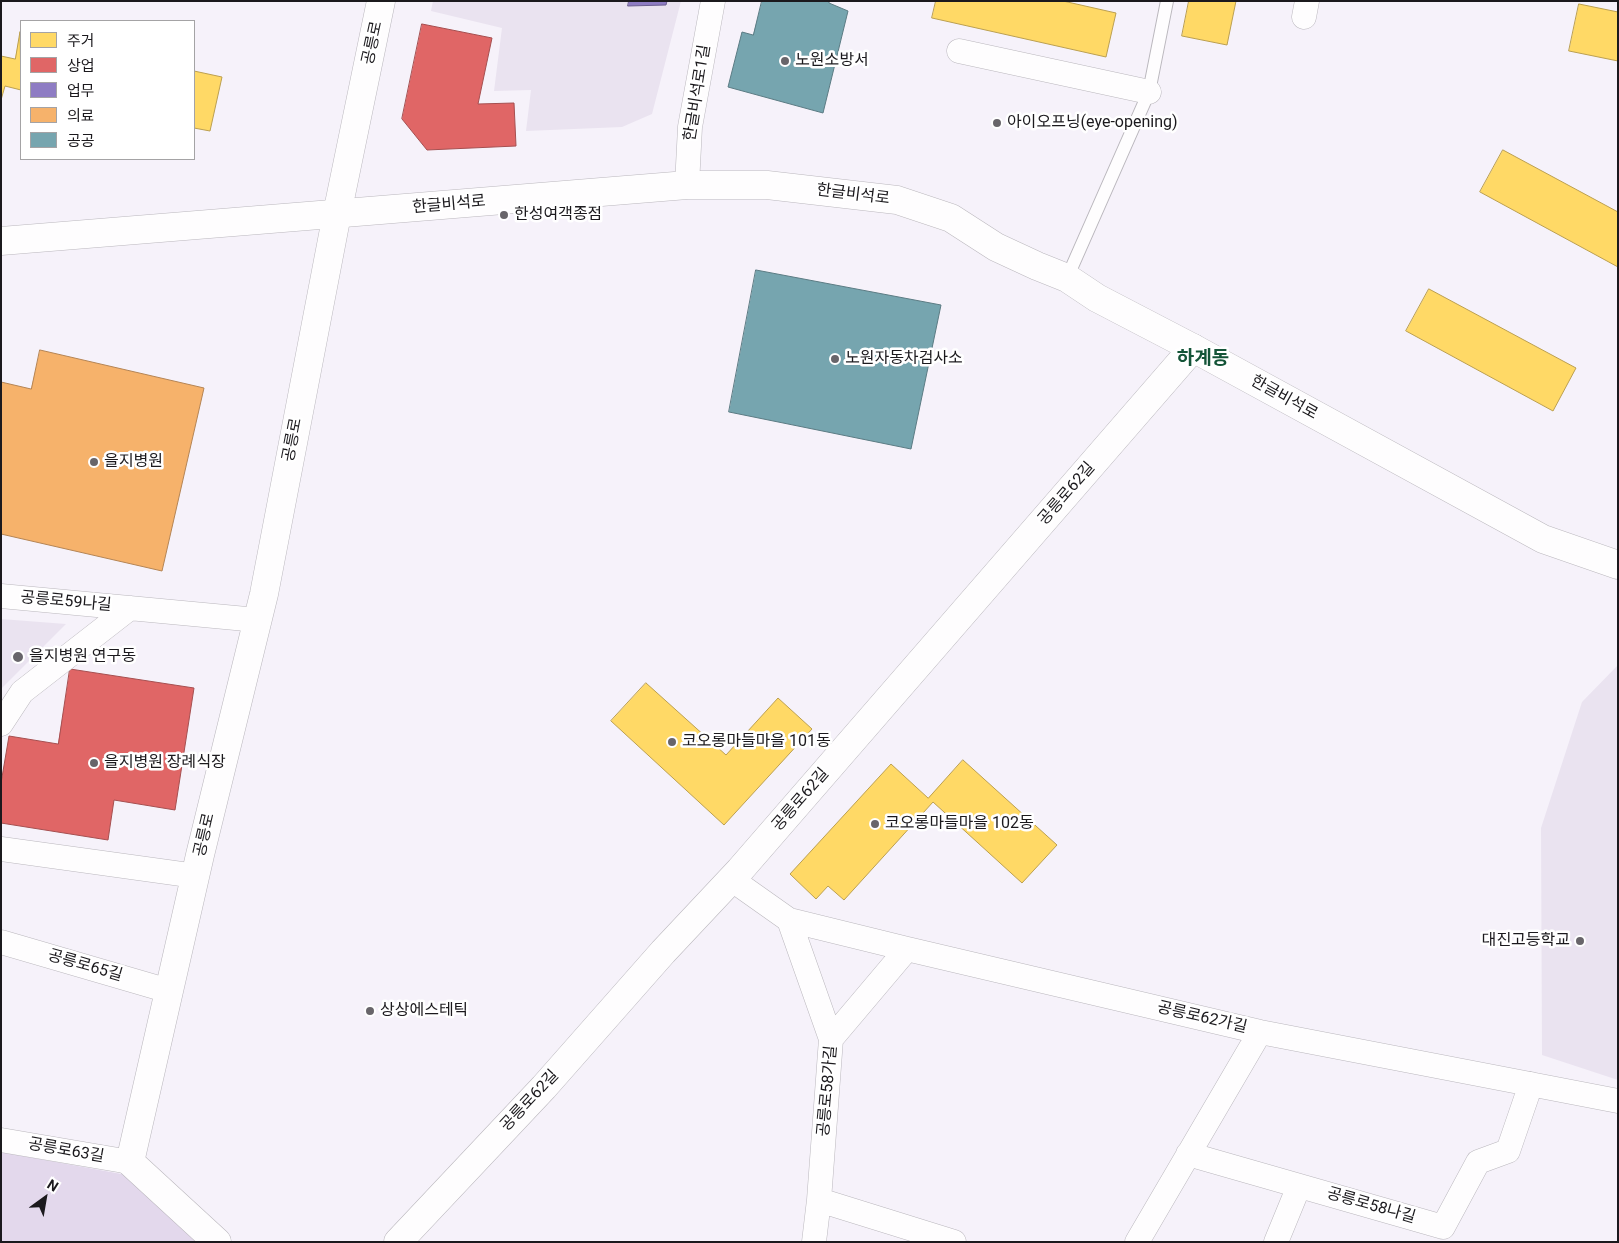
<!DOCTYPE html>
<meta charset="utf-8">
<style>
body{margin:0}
#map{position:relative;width:1619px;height:1243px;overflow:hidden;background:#f6f2fa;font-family:Roboto,"Noto Sans KR",sans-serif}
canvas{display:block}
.frame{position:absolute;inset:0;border:2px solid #1b191d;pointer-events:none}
.legend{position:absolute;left:20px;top:20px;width:175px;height:140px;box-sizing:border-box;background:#fff;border:1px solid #a4a3a5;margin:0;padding:6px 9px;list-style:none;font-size:15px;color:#1b191d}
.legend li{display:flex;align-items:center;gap:10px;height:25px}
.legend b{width:25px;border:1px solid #a4a3a5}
.north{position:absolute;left:20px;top:1173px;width:50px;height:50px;-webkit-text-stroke:4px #fff;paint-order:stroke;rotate:32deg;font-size:14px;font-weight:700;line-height:20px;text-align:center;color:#1b191d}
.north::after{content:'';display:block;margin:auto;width:18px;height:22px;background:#1b191d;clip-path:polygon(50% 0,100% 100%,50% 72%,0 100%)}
</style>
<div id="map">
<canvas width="1619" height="1243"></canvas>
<div class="frame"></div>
<ul class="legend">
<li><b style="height:14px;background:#ffd966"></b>주거</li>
<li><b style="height:14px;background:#e06666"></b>상업</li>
<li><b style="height:14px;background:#8e7cc3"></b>업무</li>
<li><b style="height:14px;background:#f6b26b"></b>의료</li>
<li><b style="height:14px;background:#76a5af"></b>공공</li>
</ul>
<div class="north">N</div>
</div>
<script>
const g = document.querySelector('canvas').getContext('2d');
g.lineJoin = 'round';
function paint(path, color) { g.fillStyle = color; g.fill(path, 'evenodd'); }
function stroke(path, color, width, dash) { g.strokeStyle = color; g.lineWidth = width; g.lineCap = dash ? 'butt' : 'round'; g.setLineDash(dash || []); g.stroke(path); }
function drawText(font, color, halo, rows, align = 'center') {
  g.font = font + ' Roboto,"Noto Sans KR",sans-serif'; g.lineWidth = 5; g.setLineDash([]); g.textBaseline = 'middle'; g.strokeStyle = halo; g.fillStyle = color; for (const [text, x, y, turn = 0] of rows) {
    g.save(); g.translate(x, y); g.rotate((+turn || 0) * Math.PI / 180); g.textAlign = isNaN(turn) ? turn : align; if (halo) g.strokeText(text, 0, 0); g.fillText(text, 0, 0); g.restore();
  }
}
paint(new Path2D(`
 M433,1H681L652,114L622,127L526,131L531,90L494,91L502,28L431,11Z
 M1,619L66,624L1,689Z
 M1618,665V1080L1542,1055L1541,828L1582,702Z`), '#eae3f0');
paint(new Path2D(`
 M1,1152L127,1175L198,1242H1Z`), '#e3d8ec');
const homes = new Path2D(`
 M936,1H1063L1116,13L1106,57L932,18Z
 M1189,1H1236L1227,45L1182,36Z
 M1579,4L1618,12V61L1569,51Z
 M20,32L21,90L5,86L1,100V56L15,59Z
 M194,71L222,77L210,131L194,128Z
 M1503,150L1618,212V267L1480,192Z
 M1429,289L1576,368L1553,411L1406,331Z
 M646,683L726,755L778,698L812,729L724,825L611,721Z
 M963,760L1057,845L1022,883L933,802L844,900L828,886L816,899L790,874L891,764L928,798Z`);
paint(homes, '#ffd966');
stroke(homes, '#bb9f50', 1);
const shops = new Path2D(`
 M422,24L492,38L478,104L514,103L516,146L427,150L402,119Z
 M70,669L194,688L175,810L114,800L108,840L1,823V783L9,736L58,744Z`);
paint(shops, '#e06666');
stroke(shops, '#a54f50', 1);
const offices = new Path2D(`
 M629,1H667L666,5L628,6Z`);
paint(offices, '#8e7cc3');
stroke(offices, '#6c5e91', 1);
const health = new Path2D(`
 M40,350L204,388L162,571L1,534V382L31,389Z`);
paint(health, '#f6b26b');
stroke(health, '#b48454', 1);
const public = new Path2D(`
 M762,1H829V3L848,11L823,113L728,87L742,32L753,35Z
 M756,270L941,305L911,449L729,412Z`);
paint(public, '#76a5af');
stroke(public, '#5b7b83', 1);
const service = new Path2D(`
 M1067,278L1149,92L1167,1`);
const minor = new Path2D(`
 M1304,17L1307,1
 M959,51L1149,92
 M687,185L690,127L713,1
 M1,596L257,620
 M1,724L22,692L130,608
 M1,849L196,876
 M731,879L789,920L907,949L1260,1032L1618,1101
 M789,920L831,1039
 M1,942L169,991
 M1,1140L130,1162
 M1188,1154L1443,1227
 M819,1200L954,1242
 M1443,1227L1478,1162L1508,1151L1531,1084
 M814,1242L819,1200L831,1039L907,949
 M1137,1242L1260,1032
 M1276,1242L1299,1186`);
const tertiary = new Path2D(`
 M217,1242L130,1162L200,855L264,594L337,214L381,1
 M398,1242L544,1087L663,952L740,870L1193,348`);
const secondary = new Path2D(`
 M1,241L687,185H767L897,200L951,218L996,247L1037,266L1067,278L1097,298L1193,348L1543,539L1618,565`);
stroke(service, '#bab7bd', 14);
stroke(minor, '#bab7bd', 25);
stroke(tertiary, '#bab7bd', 29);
stroke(secondary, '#bab7bd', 29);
stroke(service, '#fefdfe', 12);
stroke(minor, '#fefdfe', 24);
stroke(tertiary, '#fefdfe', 28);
stroke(secondary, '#fefdfe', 28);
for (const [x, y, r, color] of [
 [785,61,5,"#68656a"],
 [997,123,5,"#68656a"],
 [504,215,5,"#68656a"],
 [835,359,5,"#68656a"],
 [94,462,5,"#68656a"],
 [18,657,6,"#68656a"],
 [672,742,5,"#68656a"],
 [94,763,5,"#68656a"],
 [875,824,5,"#68656a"],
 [1580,941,5,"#68656a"],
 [370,1011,5,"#68656a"]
]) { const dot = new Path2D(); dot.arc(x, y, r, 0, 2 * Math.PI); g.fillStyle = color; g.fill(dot); stroke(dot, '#fff', 2); }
drawText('16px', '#1b191d', '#fff', [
 ["공릉로",373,43,-78],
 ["한글비석로1길",698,93,-81],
 ["한글비석로",853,195,7],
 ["한글비석로",449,205,-5],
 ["한글비석로",1284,398,29],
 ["공릉로",293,440,-79],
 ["공릉로62길",1067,494,-49],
 ["공릉로59나길",66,602,5],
 ["공릉로62길",801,800,-49],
 ["공릉로",205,835,-77],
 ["공릉로65길",85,966,16],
 ["공릉로62가길",1202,1018,13],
 ["공릉로58가길",828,1091,-85],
 ["공릉로62길",530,1101,-47],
 ["공릉로63길",66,1151,10],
 ["공릉로58나길",1371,1206,16]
]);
drawText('16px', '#1b191d', '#fff', [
 ["노원소방서",795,61],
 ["아이오프닝(eye-opening)",1007,123],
 ["한성여객종점",514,215],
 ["노원자동차검사소",845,359],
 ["을지병원",104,462],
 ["을지병원 연구동",29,657],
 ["코오롱마들마을 101동",682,742],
 ["을지병원 장례식장",104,763],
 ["코오롱마들마을 102동",885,824],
 ["대진고등학교",1570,941,"right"],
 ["상상에스테틱",380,1011]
], 'left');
drawText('bold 19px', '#145438', '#fff', [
 ["하계동",1203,359]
]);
</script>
